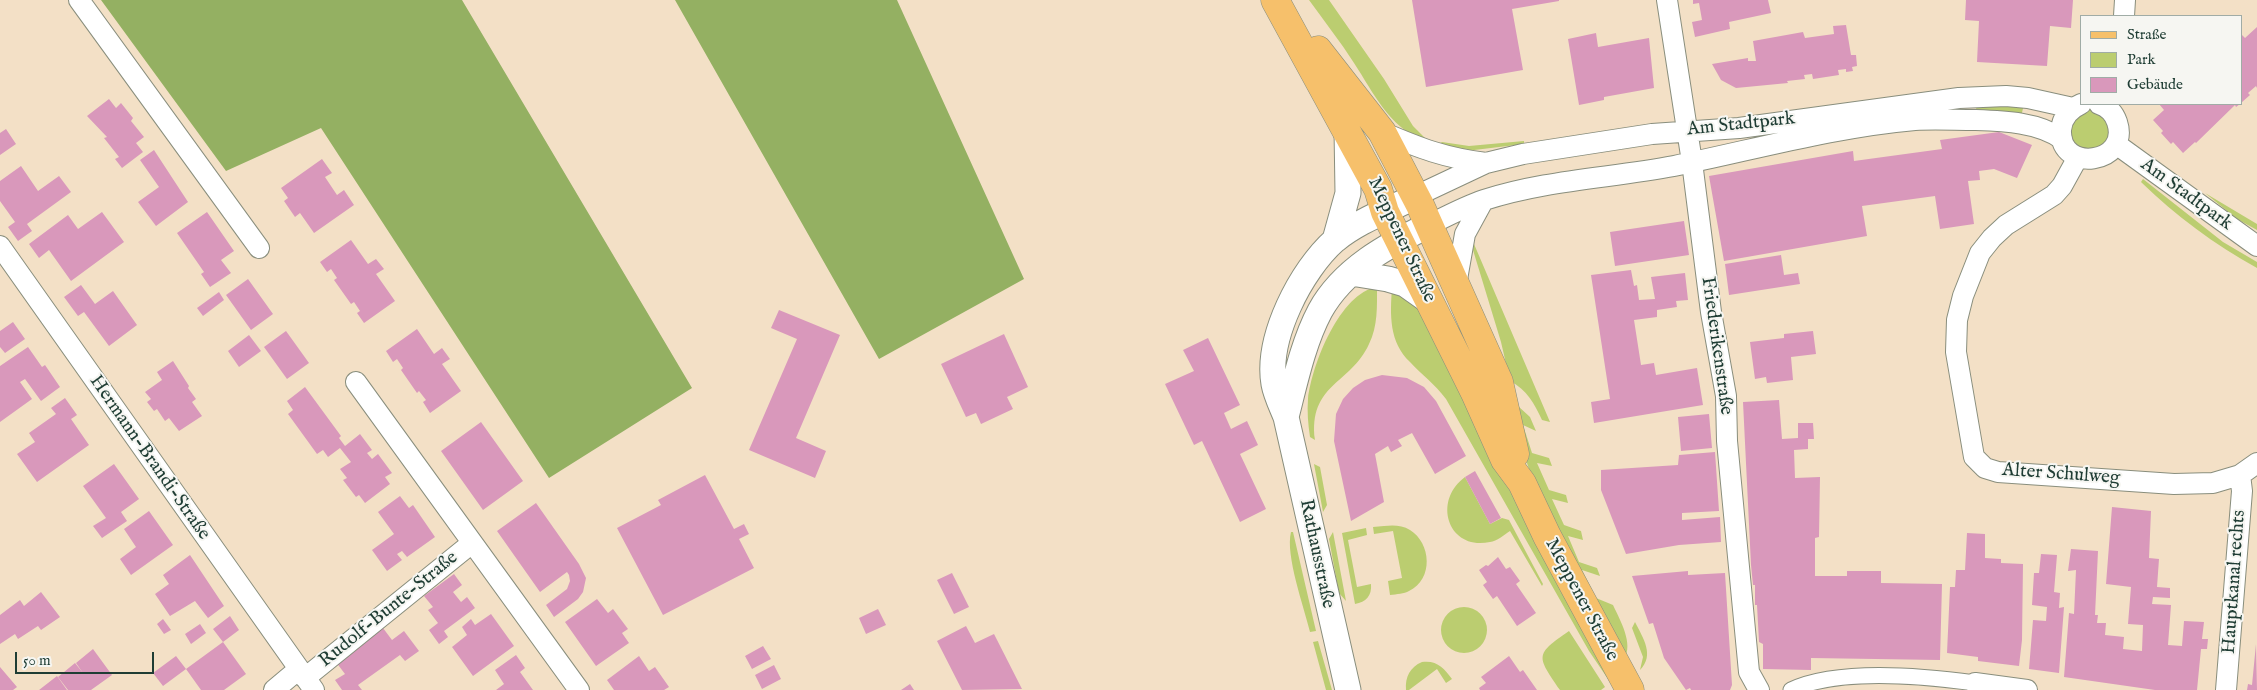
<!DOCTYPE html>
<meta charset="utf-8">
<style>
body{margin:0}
#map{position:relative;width:2257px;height:690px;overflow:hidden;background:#f3e0c6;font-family:"IM FELL English",serif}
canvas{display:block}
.legend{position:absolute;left:2080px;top:15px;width:162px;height:90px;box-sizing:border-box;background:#f6f6f2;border:1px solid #a0aca6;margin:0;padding:6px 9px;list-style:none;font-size:15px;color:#1f3d34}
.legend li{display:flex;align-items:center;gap:10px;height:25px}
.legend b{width:25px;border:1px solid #a0aca6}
.scale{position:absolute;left:15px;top:652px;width:139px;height:22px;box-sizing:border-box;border:2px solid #1f3d34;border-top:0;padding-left:6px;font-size:15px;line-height:18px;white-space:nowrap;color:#1f3d34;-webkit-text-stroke:4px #f6f6f2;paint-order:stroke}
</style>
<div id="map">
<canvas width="2257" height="690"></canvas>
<ul class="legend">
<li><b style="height:6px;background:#f6c06b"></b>Straße</li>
<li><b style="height:14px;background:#bbcd70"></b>Park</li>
<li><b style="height:14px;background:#d998bb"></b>Gebäude</li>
</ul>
<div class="scale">50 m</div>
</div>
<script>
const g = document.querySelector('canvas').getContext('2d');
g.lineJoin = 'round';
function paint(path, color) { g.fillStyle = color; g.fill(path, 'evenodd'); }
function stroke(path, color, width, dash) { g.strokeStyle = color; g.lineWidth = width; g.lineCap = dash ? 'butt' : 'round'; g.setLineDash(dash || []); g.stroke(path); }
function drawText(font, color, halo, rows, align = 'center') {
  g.font = font + ' "IM FELL English",serif'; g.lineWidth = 4; g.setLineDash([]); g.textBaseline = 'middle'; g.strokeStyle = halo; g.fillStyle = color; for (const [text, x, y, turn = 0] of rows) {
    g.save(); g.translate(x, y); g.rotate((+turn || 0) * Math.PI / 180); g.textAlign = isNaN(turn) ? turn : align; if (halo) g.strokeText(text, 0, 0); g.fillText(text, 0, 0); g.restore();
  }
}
paint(new Path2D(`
 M1309,0H1329L1384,79L1413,126L1425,138L1424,142C1387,124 1375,95 1354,63C1340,41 1324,21 1309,0Z
 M1977,102L2024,104L2021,117L1976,110Z
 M2070 130a20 20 0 1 1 40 0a20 20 0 1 1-40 0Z
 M1524,141V144L1466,151L1435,146L1442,142L1469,146Z
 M2143,179L2223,242L2257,262V268C2215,245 2175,215 2141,182Z
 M2205,193L2257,224V230L2237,219Z
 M1474,244L1550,422L1542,420C1534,403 1527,390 1510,381L1501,342L1473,250Z
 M1377,287C1377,306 1378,326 1369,344C1351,384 1308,384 1315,440L1310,437C1308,424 1307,411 1308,399C1312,364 1340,293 1377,287Z
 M1392,288L1416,303L1612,685L1589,651L1446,399C1435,384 1422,375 1410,362C1389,342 1390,315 1392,288Z
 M1518,406L1530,417L1536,431L1523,425L1532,453L1549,458L1552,466L1537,463L1549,490L1566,495L1568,503L1552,499L1564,525L1581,531L1583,540L1568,536L1579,562L1597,568L1600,576L1582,570L1596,598L1613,605C1620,620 1634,644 1624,659L1531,475L1524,454Z
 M1314,464L1320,467L1327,505L1323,512Z
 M1465,477L1490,524L1502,518L1509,520L1543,584L1542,586L1510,531C1504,535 1497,541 1490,542C1448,551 1432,501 1465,477Z
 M1384,526C1393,525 1402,525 1410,530C1431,543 1434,579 1409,591C1404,594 1397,594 1390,595L1388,581L1402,578L1393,531L1374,534L1373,527Z
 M1366,528L1367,535L1348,540L1357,587L1371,584C1372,596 1366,602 1355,604L1342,533Z
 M1291,532H1293L1316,631L1310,632C1304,607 1285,555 1291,532Z
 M1333,532L1346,601L1339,593L1329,539Z
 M1441 630a23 23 0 1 1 46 0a23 23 0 1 1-46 0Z
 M1635,622C1643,638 1655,655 1640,670L1643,657L1632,628Z
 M1569,631L1605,687L1601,690H1560C1537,656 1534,655 1569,631Z
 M1318,641L1332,690H1326L1313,642Z
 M1422,662C1437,660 1444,668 1452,679L1446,683L1437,669L1409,690H1406C1405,677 1410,667 1422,662Z`), '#bbcd70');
paint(new Path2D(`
 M101,0H462L692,388L549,478L321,128L226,171Z
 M675,0H897L1024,279L879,359Z`), '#94b062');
paint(new Path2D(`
 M1412,0H1559V1L1512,9L1523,70L1426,87Z
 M1693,0H1768L1771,13L1729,22L1730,29L1695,37L1692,22L1702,20L1699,3L1693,4Z
 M1966,0H2073L2071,28L2050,26L2047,66L1977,62L1979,21L1965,20Z
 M1846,25L1851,55H1856L1857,66L1852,67L1853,71L1846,72V69L1838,70L1839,75L1813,79L1812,74L1804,75L1805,79L1787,81L1788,83L1736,88L1721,80L1712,64L1748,58V61H1756L1753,41L1803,32L1805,38L1834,34L1833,26Z
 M2257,27V88L2256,86L2248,93L2250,95L2241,103V34L2245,38Z
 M1596,33L1598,47L1649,38L1654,88L1604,97V100L1579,105L1568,39Z
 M109,99L116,108L121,103L133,118L131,121L144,137L136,143L143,152L122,168L115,159L119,157L104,138L107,137L87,116Z
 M2159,104H2240L2236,107L2235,105L2196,143L2195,142L2183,153L2173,142L2171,144L2161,133L2163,131L2153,120L2164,110Z
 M6,129L16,144L0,155V133Z
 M1999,132L2032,145L2017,178L1994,169L1979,171L1980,180L1968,181L1974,224L1940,229L1935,196L1862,206L1867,236L1724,261L1709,176L1853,151L1854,161L1942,149L1940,140Z
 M154,150L188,202L156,226L138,202L159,187L140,160Z
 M322,159L332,173L325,177L337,195L344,190L354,205L314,233L300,213L295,217L284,201L288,198L281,188Z
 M21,166L38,191L59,176L71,192L27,224L32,231L18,241L8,227L15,222L0,201V181Z
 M102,212L124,242L71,281L49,250L39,258L29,244L68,215L78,229Z
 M207,212L234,251L221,260L231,273L210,287L201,274L204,272L177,233Z
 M1684,221L1689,255L1615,266L1610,232Z
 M351,240L368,264L376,259L384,269L376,274L395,301L364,323L357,313L360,311L354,302L351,304L334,280L337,278L331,269L327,272L320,262Z
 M1781,255L1784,275L1798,273L1800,284L1729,295L1725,264Z
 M1631,270L1634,286L1637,285L1639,300L1655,299L1651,277L1685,273L1688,300L1676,301L1677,307L1657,310V317L1634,320L1641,365L1654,363L1656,375L1697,368L1703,405L1594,423L1591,402L1610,399L1591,275Z
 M248,279L273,314L251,330L226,295Z
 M81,285L95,304L113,291L137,325L109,346L84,312L78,316L64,297Z
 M219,292L224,300L203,316L197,308Z
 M779,310L840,335L796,438L826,451L815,478L749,450L797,339L771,328Z
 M13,322L25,339L5,353L0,347V331Z
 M417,329L434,354L442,348L450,359L442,364L461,391L430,413L423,402L426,400L419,391L417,393L401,370L403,368L397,359L393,362L386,351Z
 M286,331L309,363L287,379L264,347Z
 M1813,331L1816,354L1791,357L1793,380L1767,383L1766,377L1755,379L1750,342L1784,338V334Z
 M1004,334L1028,387L1007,397L1013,409L981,424L976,413L966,417L941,364Z
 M249,335L261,351L239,367L228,351Z
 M1208,338L1240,405L1224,413L1231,429L1247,421L1258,445L1240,454L1266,509L1240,522L1202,441L1194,445L1165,384L1194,371L1183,350Z
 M28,347L42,367L45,365L60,387L41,401L25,379L20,382L32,399L0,422V366Z
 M173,361L189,386L188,388L196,399L192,402L202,416L179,431L169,418L165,421L157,409L154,411L147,402L151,399L145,392L162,380L157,372Z
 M1382,375L1407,378L1424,387L1436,401L1466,456L1435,474L1412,433L1398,440L1402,446L1391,452L1388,446L1375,454L1384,502L1351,521L1334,441L1336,414L1343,399L1353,388L1365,380Z
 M305,387L341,436L339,438L345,446L360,434L372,450L367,453L372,459L378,454L392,473L385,477L390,484L365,503L359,495L356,497L343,480L347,478L340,469L351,462L340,448L328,457L323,450L317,454L288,414L293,410L287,401Z
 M65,398L77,415L71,419L89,445L37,482L17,454L35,442L29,433L56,414L51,408Z
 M1779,400L1782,439L1798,438V423H1813L1814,439H1808V449L1794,450L1795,478L1820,477L1819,537L1815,538V576H1847V571H1881V583L1942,584L1940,660L1811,658V670L1763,669V644L1759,642L1757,605H1755V585H1753L1751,565L1743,402Z
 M1709,414L1712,448L1681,451L1678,417Z
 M481,422L523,481L483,510L441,451Z
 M1715,452L1719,511L1682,513V520L1720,517L1721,542L1679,545L1626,554L1601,490V470L1678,465L1679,455Z
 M114,464L139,499L121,512L127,521L102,538L93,526L106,518L83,486Z
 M1475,471L1501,518L1490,524L1465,477Z
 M705,475L734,529L744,524L749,534L739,539L754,568L663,615L617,528L661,505L658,500Z
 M400,496L409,508L413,505L435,537L407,557L402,551L397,554L402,560L387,571L372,550L394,534L378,512Z
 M536,503L579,564L586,578L583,592L578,599L554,617L546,605L567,589L570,581L569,575L567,572L540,592L497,531Z
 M2112,507L2151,511L2149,558L2159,559L2157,587L2170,588V598L2153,597L2152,604L2171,605L2168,645L2182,646L2184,621L2204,622L2202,639H2208L2207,649H2201L2197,690H2155L2064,677L2069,613L2074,614L2076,570L2068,571L2071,549L2098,551L2095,615H2098L2097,623H2106L2105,635L2124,637L2123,649L2142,651L2143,625L2128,624L2131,587L2106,584Z
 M149,511L173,545L131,575L120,559L136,547L124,529Z
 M1967,533L1985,534V558L2001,559V563L2023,564L2022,640L2019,666L1978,661V657L1947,653L1950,587H1955L1956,570H1965Z
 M2041,554L2057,555L2054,592L2060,593L2059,608L2064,607L2059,673L2029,669L2033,620L2046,621L2047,607L2032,605L2034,573H2039Z
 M190,555L224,606L208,618L195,601L170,616L155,594L169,584L163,575Z
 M1498,557L1506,569L1510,567L1520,581L1516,584L1536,613L1517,626L1497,596L1493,599L1483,585L1487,582L1479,570L1486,565L1488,566Z
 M1688,571V575L1725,573L1732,685L1730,690H1691L1690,688L1686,690L1664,658L1653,623L1649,624L1632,576Z
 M952,573L969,607L954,614L937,580Z
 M454,574L462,585L453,592L461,602L467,597L475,608L444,631L448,637L439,644L429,630L438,623L428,610L433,607L424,596Z
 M41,592L60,617L41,630L38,626L18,639L15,634L0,644V615L20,600L24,606Z
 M597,599L608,613L613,609L628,629L622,633L629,643L596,666L565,622Z
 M878,609L886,625L866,634L859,618Z
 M491,614L514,646L473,676L452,647L467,635L462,627L471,619L475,625Z
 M230,616L239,630L223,642L246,674L224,690H201L186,669L223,642L213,629Z
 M163,619L171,630L164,634L157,624Z
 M200,624L206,633L191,644L185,634Z
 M966,626L975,643L994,634L1022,689L962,690L937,641Z
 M383,628L392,640L404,631L419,651L405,661L400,655L358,685L362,690H342L335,680L345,674L336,662Z
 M2256,644L2257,690H2247L2248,684L2252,685Z
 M763,646L771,659L752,669L745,656Z
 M93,649L112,675L91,690H68L58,677L75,663L83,673L76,663Z
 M516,655L525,668L520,672L533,690H496L504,684L495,670Z
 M176,656L186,669L163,686L153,673Z
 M639,656L649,671L655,667L669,687L664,690H614L607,680Z
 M1509,656L1520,672L1523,670L1537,690H1480L1479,688L1486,683L1481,677Z
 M774,665L781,679L762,689L755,675Z
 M0,667L17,687L13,690H0Z
 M57,676L67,690H39Z
 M910,684L914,690H901Z`), '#d998bb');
const pedestrian = new Path2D(`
 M1791,690C1838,668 1924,676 1975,683`);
const minor = new Path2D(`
 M79,0L259,248
 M1667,0L1692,162L1711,312L1726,396L1727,441L1749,672L1759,690
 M2124,16L2125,0
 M2081,104C2070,109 2062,117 2061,130C2059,174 2131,164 2117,122C2114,113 2108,107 2099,104
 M1382,132C1419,148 1445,158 1486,163
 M2116,144L2257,246
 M2078,157L2062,186L2054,195L2006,225L1992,238L1980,253L1963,296L1957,320L1956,352L1974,457L1985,468L1998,472L2174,484L2213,483L2240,475L2257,463
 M1416,196L1486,163L1523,154L1652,134L1739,128L1959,98L2006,96L2028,98L2073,108
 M1429,225C1447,216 1466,206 1484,200C1546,180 1611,178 1674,166C1753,150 1834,127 1915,120C1934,119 1955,120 1975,120C2004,121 2038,122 2062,139
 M0,246L314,690
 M1456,285L1465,234L1483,201
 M356,382L579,690
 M305,678L472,543
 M1975,683L2027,690
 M274,690L299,669
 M2226,690L2242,491L2240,475`);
const tertiary = new Path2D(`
 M1335,240L1348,193L1347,129
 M1351,273L1388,279L1405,284L1429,301
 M1286,417C1295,382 1303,343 1320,311C1343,269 1388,245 1429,225
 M1348,690L1286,417C1282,407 1276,395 1274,384C1266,338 1301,270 1335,240C1358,221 1389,210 1416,196`);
const primary = new Path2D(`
 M1275,0L1378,189L1385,212L1475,393L1505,460L1522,483L1547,536L1630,690
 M1318,50L1382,132L1420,205L1499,382L1515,454`);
stroke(pedestrian, '#898e7d', 17);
stroke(minor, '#898e7d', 22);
stroke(tertiary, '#898e7d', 27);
stroke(primary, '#898e7d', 29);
stroke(pedestrian, '#fff', 15);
stroke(minor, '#fff', 20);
stroke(tertiary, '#fff', 25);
stroke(primary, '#f6c06b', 28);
drawText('19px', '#1f3d34', '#f6f6f2', [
 ["Am Stadtpark",1741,125,-6],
 ["Am Stadtpark",2186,195,36],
 ["Meppener Straße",1401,240,65],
 ["Friederikenstraße",1716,346,82],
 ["Hermann-Brandi-Straße",149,458,55],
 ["Alter Schulweg",2061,475,4],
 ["Rathausstraße",1316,554,78],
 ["Hauptkanal rechts",2235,582,-86],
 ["Meppener Straße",1581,600,62],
 ["Rudolf-Bunte-Straße",389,610,-39]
]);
</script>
